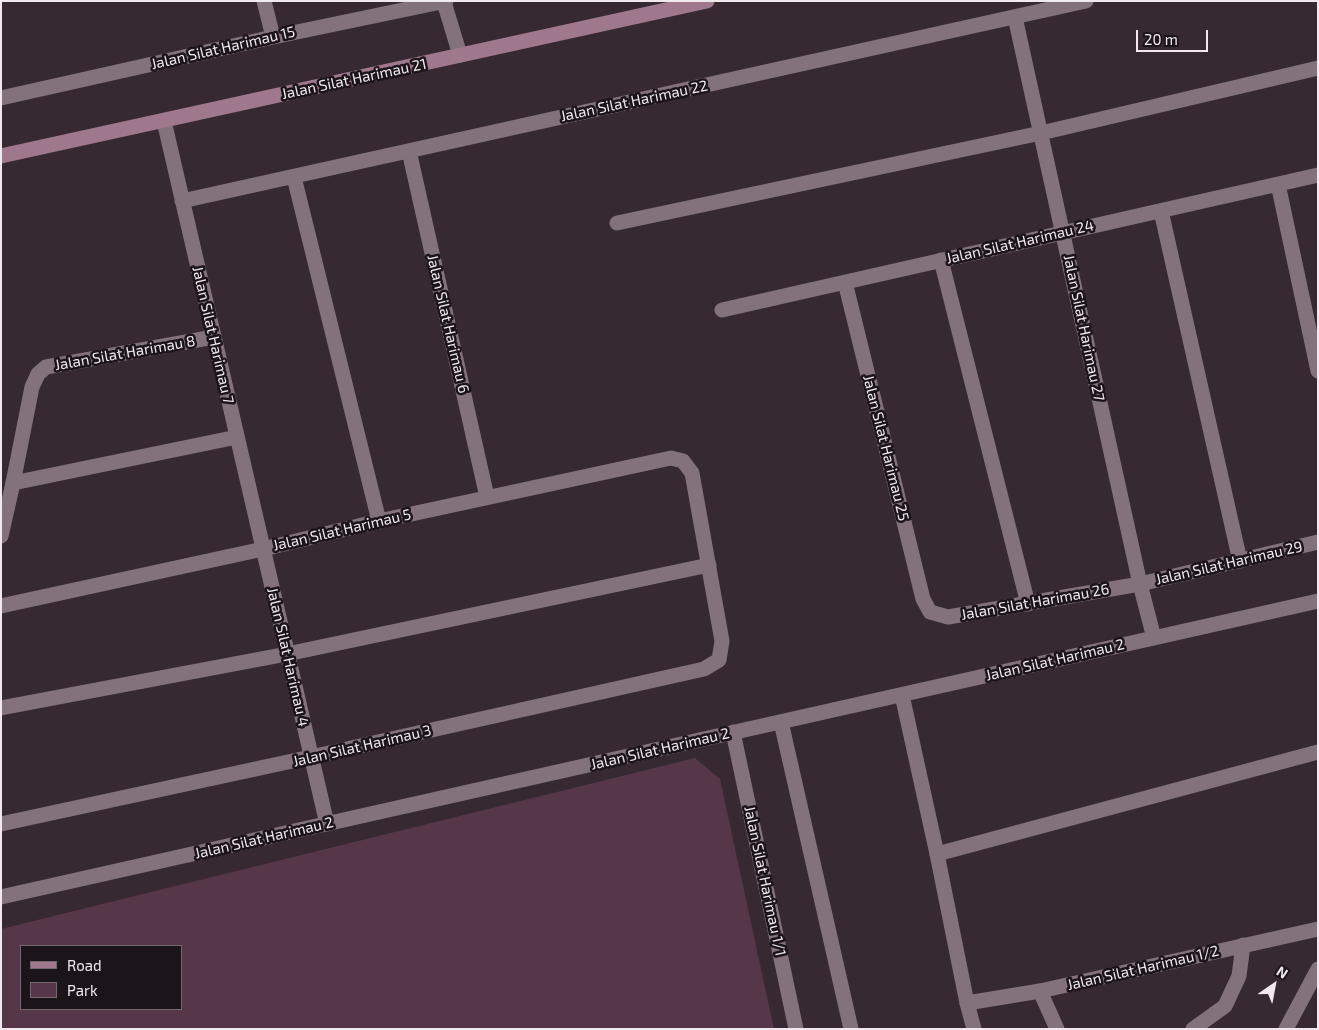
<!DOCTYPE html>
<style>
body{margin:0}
#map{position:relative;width:1319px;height:1030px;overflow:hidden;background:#372931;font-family:"Exo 2",sans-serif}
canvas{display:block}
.frame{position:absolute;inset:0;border:2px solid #f2e9ee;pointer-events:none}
.legend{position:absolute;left:20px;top:945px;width:162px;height:65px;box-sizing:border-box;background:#1b1418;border:1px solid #71696e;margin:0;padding:6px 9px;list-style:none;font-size:15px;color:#f2e9ee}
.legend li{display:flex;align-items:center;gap:10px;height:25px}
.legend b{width:25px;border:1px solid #71696e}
.north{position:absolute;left:1249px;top:960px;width:50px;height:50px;-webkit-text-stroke:4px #1b1418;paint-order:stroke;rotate:33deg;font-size:14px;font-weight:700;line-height:20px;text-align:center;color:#f2e9ee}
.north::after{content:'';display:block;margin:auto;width:18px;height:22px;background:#f2e9ee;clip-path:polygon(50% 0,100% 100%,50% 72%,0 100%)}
.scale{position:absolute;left:1136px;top:30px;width:72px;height:22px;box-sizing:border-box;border:2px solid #f2e9ee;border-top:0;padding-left:6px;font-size:15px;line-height:18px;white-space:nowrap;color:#f2e9ee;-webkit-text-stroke:4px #1b1418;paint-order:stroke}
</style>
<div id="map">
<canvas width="1319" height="1030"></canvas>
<div class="frame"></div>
<ul class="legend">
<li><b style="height:6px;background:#9f788e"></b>Road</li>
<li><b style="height:14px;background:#563649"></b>Park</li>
</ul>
<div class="north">N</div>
<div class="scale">20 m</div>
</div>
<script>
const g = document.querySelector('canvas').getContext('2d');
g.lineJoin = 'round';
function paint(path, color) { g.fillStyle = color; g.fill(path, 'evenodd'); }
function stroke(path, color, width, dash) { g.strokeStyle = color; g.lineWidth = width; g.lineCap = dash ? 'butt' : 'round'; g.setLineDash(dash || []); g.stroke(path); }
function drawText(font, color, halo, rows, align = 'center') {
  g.font = font + ' "Exo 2",sans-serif'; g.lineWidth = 5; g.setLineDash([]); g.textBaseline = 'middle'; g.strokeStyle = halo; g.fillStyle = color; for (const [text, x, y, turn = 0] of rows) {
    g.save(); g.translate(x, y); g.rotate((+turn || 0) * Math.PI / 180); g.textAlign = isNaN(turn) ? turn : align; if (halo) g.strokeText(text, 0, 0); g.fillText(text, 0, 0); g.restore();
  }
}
paint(new Path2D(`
 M695,758L720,779L774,1029H1V929ZM21,946H181V1009H21Z`), '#563649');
stroke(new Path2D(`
 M294,177L379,521
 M1161,211L1240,561
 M617,223L1041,133L1318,68
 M941,260L1028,604
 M13,483L237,437
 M902,695L937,854L967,1003
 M1,708L287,654L709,565
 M1040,991L1057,1029
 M1193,1029L1225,1006L1239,976L1243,945
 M1286,1029L1318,969`), '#83727b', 15);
stroke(new Path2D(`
 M264,1L273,37
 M444,2L460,55
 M1015,17L1140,584L1154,638
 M1,98L273,37L446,1
 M164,121L327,824
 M409,151L487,497
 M1278,184L1318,371
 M182,201L1086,1
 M845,282L923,599L930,612L948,617L1140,584L1318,542
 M722,310L1318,175
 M1,536L13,483L32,387L38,374L46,367L214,337
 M1,606L263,549L379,521L671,458L683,461L692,473L722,641L719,660L704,669L311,757L1,824
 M781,722L851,1029
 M733,732L796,1029
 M937,854L1318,752
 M1,897L1318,601
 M974,1029L967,1003L1040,991L1318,929`), '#83727b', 15);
stroke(new Path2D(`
 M1,156L707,1`), '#9f788e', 15);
drawText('15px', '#f2e9ee', '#1b1418', [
 ["Jalan Silat Harimau 15",223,48,-13],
 ["Jalan Silat Harimau 21",354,79,-12],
 ["Jalan Silat Harimau 22",634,101,-12],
 ["Jalan Silat Harimau 24",1020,242,-13],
 ["Jalan Silat Harimau 6",448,324,77],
 ["Jalan Silat Harimau 27",1084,328,78],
 ["Jalan Silat Harimau 7",213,335,77],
 ["Jalan Silat Harimau 8",125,353,-10],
 ["Jalan Silat Harimau 25",886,448,76],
 ["Jalan Silat Harimau 5",342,530,-13],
 ["Jalan Silat Harimau 29",1229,563,-13],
 ["Jalan Silat Harimau 26",1035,602,-10],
 ["Jalan Silat Harimau 4",288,657,77],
 ["Jalan Silat Harimau 2",1055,660,-13],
 ["Jalan Silat Harimau 3",362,746,-13],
 ["Jalan Silat Harimau 2",660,749,-13],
 ["Jalan Silat Harimau 2",264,838,-13],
 ["Jalan Silat Harimau 1/1",765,881,78],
 ["Jalan Silat Harimau 1/2",1143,968,-13]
]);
</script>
